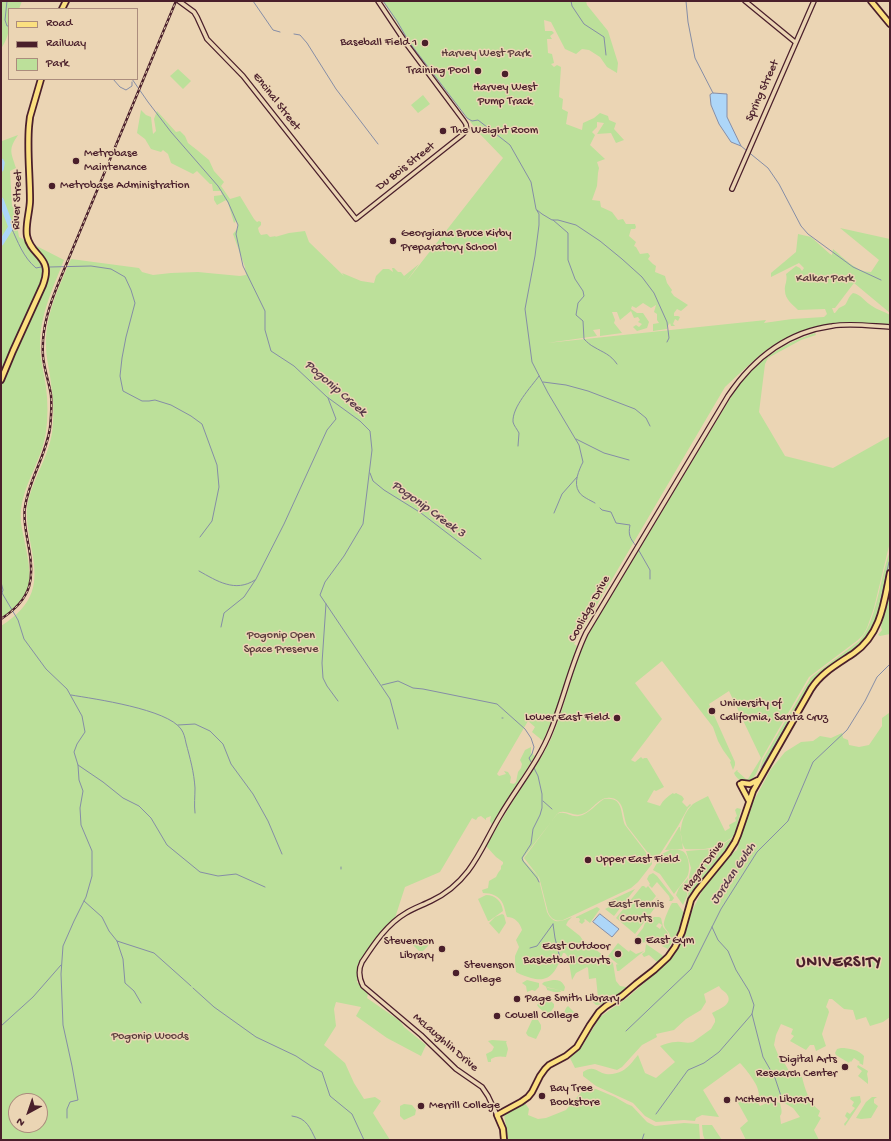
<!DOCTYPE html>
<style>
body{margin:0}
#map{position:relative;width:891px;height:1141px;overflow:hidden;background:#ebd5b4;font-family:"Gochi Hand",sans-serif}
canvas{display:block}
.frame{position:absolute;inset:0;border:2px solid #4a1f2b;pointer-events:none}
.legend{position:absolute;left:8px;top:8px;width:130px;height:72px;box-sizing:border-box;background:#ebd5b4;border:1px solid #ab8c7d;margin:0;padding:5px 7px;list-style:none;font-size:12px;color:#4a1f2b}
.legend li{display:flex;align-items:center;gap:8px;height:20px}
.legend b{width:20px;border:1px solid #ab8c7d}
.north{position:absolute;left:8px;top:1093px;width:40px;height:40px;box-sizing:border-box;background:#ebd5b4;border:1px solid #ab8c7d;border-radius:50%;rotate:220deg;font-size:11px;font-weight:700;line-height:16px;text-align:center;color:#4a1f2b}
.north::after{content:'';display:block;margin:auto;width:14px;height:18px;background:#4a1f2b;clip-path:polygon(50% 0,100% 100%,50% 72%,0 100%)}
</style>
<div id="map">
<canvas width="891" height="1141"></canvas>
<div class="frame"></div>
<ul class="legend">
<li><b style="height:5px;background:#fbe080"></b>Road</li>
<li><b style="height:5px;background:#4a1f2b"></b>Railway</li>
<li><b style="height:11px;background:#bce09a"></b>Park</li>
</ul>
<div class="north">N</div>
</div>
<script>
const g = document.querySelector('canvas').getContext('2d');
g.lineJoin = 'round';
function paint(path, color) { g.fillStyle = color; g.fill(path, 'evenodd'); }
function stroke(path, color, width, dash) { g.strokeStyle = color; g.lineWidth = width; g.lineCap = dash ? 'butt' : 'round'; g.setLineDash(dash || []); g.stroke(path); }
function drawText(font, color, halo, rows, align = 'center') {
  g.font = font + ' "Gochi Hand",sans-serif'; g.lineWidth = 3; g.setLineDash([]); g.textBaseline = 'middle'; g.strokeStyle = halo; g.fillStyle = color; for (const [text, x, y, turn = 0] of rows) {
    g.save(); g.translate(x, y); g.rotate((+turn || 0) * Math.PI / 180); g.textAlign = isNaN(turn) ? turn : align; if (halo) g.strokeText(text, 0, 0); g.fillText(text, 0, 0); g.restore();
  }
}
paint(new Path2D(`
 M1,1H22L19,9H9C9,27 11,33 1,49Z
 M383,1H586L587,5L608,31L618,63L617,73L607,67L600,57L589,50L582,49L576,54L565,49L551,22L544,20L545,31H552L554,33L550,36L552,39H547L548,53L552,54L554,63L551,64L554,67L557,65L561,67L559,97L563,99L562,109L568,112L566,124L582,130L583,123L594,118L600,113L608,116L609,120L616,123L614,129L624,140L616,143L611,133L597,134L604,123L597,122V127L592,132L595,135L590,145L605,159L597,162L599,168L598,173L597,186L592,200L600,201L601,207L612,212L618,220L623,219L626,224H635L636,227L635,229H631L629,236L636,242L634,246L636,247L640,254L648,253L650,256L648,259L653,264L656,266L655,272L665,276L667,283L672,290L671,292L674,296L688,305L681,311L677,309L674,313V316H678L680,317L678,321L675,319L673,324L675,326H671L670,323L667,327V329L653,331V324L659,323L657,320V314L654,312L656,305L651,308L643,303L636,308L632,306L631,309L637,313H643L649,322L647,328L637,331L633,327L636,325L639,327L642,324L638,322L640,320L638,317L634,318L631,311L620,320L617,312H612L615,320L614,323L622,333L600,336V329L593,330L597,336L547,343L766,320L764,323L792,319L824,317L827,314L825,309L798,310C793,305 785,299 785,291C784,285 788,281 786,274L796,266L800,268L802,271L804,268L799,263L771,277V273L796,252L798,234L811,237L830,254L832,255L833,249C844,258 856,272 871,272L879,260L840,228L890,239V313L854,283L835,308H832L834,313H835L839,308L845,305C848,301 848,297 853,293C861,294 865,302 872,306C877,310 884,311 890,315V324C843,322 803,322 764,352C750,363 738,375 725,387L574,644L577,646L554,715L543,741L532,732L535,727L528,721L497,774L499,776L506,774L504,771L508,772L511,777L510,783L514,784L516,782L518,772L521,768L522,764L520,760L525,750L531,747V753L535,756L492,825L490,821L491,816L486,818V820L481,816L478,817L476,820L472,818L440,872L405,887L395,918L387,925L357,966V982L368,994L367,998L400,1021L404,1027L426,1045L421,1056L387,1038L356,1016L361,1007L336,1002L334,1009L336,1026L324,1045L345,1063L354,1083L364,1099L375,1097L381,1101L373,1113L390,1140H1V626C35,604 39,584 31,546C29,533 26,521 27,507C31,481 48,459 52,433C54,417 54,400 51,384C50,371 46,359 46,346C45,315 59,287 71,259L139,268L142,272L153,275L171,273L198,272L208,273L240,276L246,275L245,267L233,234L238,228V224L236,221L234,223L228,203L226,200L217,205L214,200V196L222,195L221,191H213L212,184H210L197,171L193,174L171,163L168,154L163,150L161,152L151,149L145,139L137,133L141,110L146,115L151,117L153,134L156,131L154,119L157,111L176,132L180,131L185,136L188,143L197,150L209,160L214,171L224,182L221,186L230,199L240,196L254,219L257,222L259,221L261,222V225L258,228L259,232L261,235L267,234L270,237L276,236L275,237L289,233L305,231L309,242L344,276L342,273L361,281L374,283L376,276L383,269H389L393,272L392,268H394L398,272H401L404,276L419,264L406,282L503,158L479,133L433,74L412,46ZM16,1101H40V1125H16Z
 M178,69L191,81L183,89L170,76Z
 M423,95L430,104L418,113L411,105Z
 M18,135C8,150 11,152 16,168L10,171L12,206L14,208L19,237L64,260C53,288 40,315 40,345C40,359 44,373 46,387C48,402 48,417 46,432C42,460 24,483 21,510C20,520 22,529 24,538C31,575 38,597 1,620V138L2,141Z
 M815,333L816,335L801,340L768,358L765,364L759,412L785,456L833,468L890,436V542L874,608L867,628L863,635L858,640L809,677L762,758C759,767 757,776 749,782C742,782 737,780 734,773L737,770H738L737,771L746,779H748L761,758L729,691L709,704L735,762V765L733,770L730,762L731,761L723,750L718,741L713,727L662,661L635,683L662,719L631,760L635,762L641,757L643,759L644,758H647L664,787L656,791L654,790L647,802L660,806C663,800 668,796 673,793L674,794L676,793L682,796L684,799L682,802L687,807L690,804L691,805L688,808L678,826L655,862L627,826C624,819 624,811 621,805C619,801 615,798 611,798C598,796 593,811 582,814C573,817 566,809 558,813L523,858L524,861L538,876L547,912C554,926 561,921 572,917L568,921L566,925L580,936L582,939L613,963L616,981L620,986L626,987V989C619,995 604,1006 596,1005L591,1000L590,998L598,997L596,978L589,979L588,968L587,967L576,973L572,980L568,957L565,953H563C557,969 551,984 531,978C526,976 521,975 516,972L515,963V956L519,947L516,940L522,930C520,923 515,917 507,917C505,913 505,908 503,904C500,896 491,893 483,893L482,890L488,888L489,881L496,877L498,873L501,869V866L503,864V862L496,857L486,846C498,826 509,807 521,788C532,772 543,756 551,739C566,705 572,668 588,635L734,392C756,362 780,344 815,333Z
 M889,554V555L890,556V561L881,607L875,624L870,632L860,645L826,668L814,681L765,762H764L759,771L763,759L811,677L859,641C876,624 880,578 889,554Z
 M890,586V634L880,636L878,635L882,630L881,627L883,619Z
 M890,711V1017L883,1022L870,1026L866,1017L856,1020L853,1010L844,1009L832,999H829L826,1007L828,1009L829,1012L822,1034L826,1046L816,1051L814,1045H810L806,1050L790,1041L794,1036L791,1034L793,1029L781,1024L776,1035L774,1045L779,1057L785,1064L789,1071L802,1077C805,1089 809,1103 820,1111L818,1116L821,1118L814,1130L819,1140H746L740,1128L748,1121L738,1103L747,1097L748,1099L754,1096L760,1106C769,1102 771,1100 780,1103C781,1108 783,1113 780,1116L781,1124L800,1117L793,1108L774,1097L762,1102C757,1096 760,1096 758,1090C757,1083 745,1068 740,1063L703,1090L719,1117L702,1115L696,1118L695,1121L684,1120L656,1122L645,1116L633,1103L596,1086L583,1076V1072C594,1064 598,1073 606,1074C611,1075 618,1073 622,1071C628,1068 633,1061 638,1055L645,1073L656,1078L675,1062L660,1046C665,1044 671,1042 676,1042C682,1041 686,1044 693,1042L711,1029L715,1022V1019L712,1013C719,1009 735,1004 726,993C723,990 721,990 719,986L704,994L706,1002L701,1010L686,1019L674,1030L656,1034L657,1037L642,1045L622,1067L617,1070L595,1064L575,1068L570,1058L581,1048L600,1017L627,998L667,963L677,950L685,934L690,915L705,885L719,866L723,865L734,852L737,850L739,843L737,842L744,822H745L750,810L752,808V804L771,769L785,752L801,742L813,741L820,736L831,738L842,733L843,738L848,740L849,745L859,747L869,745L882,726V718L889,713Z
 M708,796L725,831L730,828L729,825L736,821L735,818L737,816L735,810L737,808L741,809L735,835C717,849 707,850 685,849C677,835 681,815 693,804C697,801 703,799 708,796Z
 M604,799C624,796 620,813 625,825L651,859L652,864L638,882L631,888L563,920C556,922 551,919 548,912L539,877L524,858L557,814C565,810 571,818 579,816C589,814 596,804 604,799Z
 M680,827L683,849L665,850L679,827Z
 M732,838L734,839C721,863 696,880 686,905L685,906L688,895L689,877L691,868L686,851L712,849L719,847Z
 M670,850C673,850 679,849 682,851C689,853 691,871 687,877C683,883 678,888 674,894L660,874L653,870L662,854Z
 M653,873L657,876L674,898L672,901H669L670,899L669,896L657,882L652,888L649,885L650,884L647,879L649,875Z
 M688,878L687,896L683,905L676,895L679,888Z
 M642,886H644L646,888L648,886L656,896L652,901L654,903L657,898L659,900L655,904L657,905L635,934L616,918Z
 M635,889L614,916L605,909L609,907L607,902Z
 M486,895C496,895 502,902 503,911L489,921H488L478,899Z
 M672,903H677L684,913L679,930L668,949L662,946L670,936C669,931 665,930 664,925C663,921 670,906 672,903Z
 M597,907L600,909L590,923L585,919L584,920L585,921L582,924L579,922L580,920L579,918H576V917Z
 M502,914L504,915L506,923L499,934L489,923L495,917Z
 M654,917H659L661,918L663,927L668,933V937L662,944V941H664L665,934L664,938L659,940L658,943L650,937L646,943L644,942L643,943L636,937L643,928L645,923L649,921L660,929L662,925L659,923L656,926L649,921Z
 M427,939L428,946L423,951H419L412,944L419,941Z
 M618,943L629,952L630,950L636,954L644,951L619,971H617L616,965L617,964L619,965L608,956Z
 M646,944L662,955L663,957L661,961L657,962L649,955L644,957L642,954L645,952Z
 M527,980L539,983V987L535,991L532,990L527,992L526,986L522,983Z
 M553,980C560,980 562,981 565,987L564,991H562L560,990L561,992H554L547,990V989L546,987L560,990L548,988L542,984L544,982Z
 M545,999L551,1001L554,1004V1007L550,1013C545,1013 540,1010 537,1005L541,1000Z
 M568,1006L574,1012L575,1015L571,1020L567,1019L563,1015L566,1008Z
 M532,1020H538L541,1025V1029L536,1039L528,1036L526,1033Z
 M492,1040L507,1041L506,1042L508,1049L506,1057C501,1056 495,1056 491,1059V1062H488L486,1054L492,1051L494,1047L488,1041Z
 M841,1048C849,1048 859,1050 864,1056L863,1065L859,1063L860,1062L854,1058L851,1062L850,1061L849,1063L836,1055L835,1053L837,1049Z
 M858,1065L868,1071L867,1074L868,1079V1084L858,1076L862,1071L857,1067Z
 M585,1088L596,1089L615,1097L627,1104L632,1106L647,1122L655,1126L684,1123L699,1124L700,1140H508L504,1114L525,1103L529,1109L528,1115L538,1119L546,1118L566,1110Z
 M860,1096L861,1102L845,1126L844,1124L848,1119L845,1116L847,1112L850,1114L855,1108L852,1106L854,1102L850,1099L851,1097Z
 M872,1097H877L874,1099V1103L878,1106L871,1118L861,1119L856,1118L866,1102Z
 M404,1104L412,1105L416,1110L415,1115L404,1120L400,1116V1106Z
 M702,1125H712L722,1140H705L703,1135Z`), '#bce09a');
const water = new Path2D(`
 M713,93L727,94V117L741,146L731,142L719,124L711,105L710,95Z
 M600,914L619,929L612,937L593,922Z`);
paint(water, '#add6f8');
stroke(water, '#858da6', 1);
stroke(new Path2D(`
 M7,1L5,20L7,26H9
 M253,1L273,30L280,32
 M383,1L397,21L409,42L467,118L472,121L478,120L510,145L531,182L536,209L539,214V225L535,256L525,309L532,362L548,393L579,445L583,462C579,470 573,483 579,492C582,497 590,500 595,503
 M571,1L572,6L584,24L604,37L606,55
 M686,1L688,22L695,58L713,93
 M294,34L300,35L307,43L336,89L378,144
 M113,79L120,87L126,90L132,86V82
 M132,79L148,102L171,132L218,186L228,202L238,225L236,234L243,266L265,311V330L271,351L294,366L327,397L360,421L370,431L372,450L363,524L344,556L325,582L320,595L390,699L398,729
 M741,146L768,168L779,184L801,226L808,234L853,267L881,280
 M537,210L542,214L552,220H558L576,225L600,241L622,259L642,277L654,293L667,322L669,338L667,342
 M553,220L568,233V260L575,279L583,291L584,296L578,303L576,315L583,321L584,339C587,342 590,345 594,347C604,353 610,354 617,364
 M11,227C18,242 23,257 36,268L41,267
 M50,267L91,266L111,269L125,277L131,290L135,303L126,337L122,358L120,376L123,391L142,401H149L155,400L171,405L191,416L202,424L217,465L219,487L212,521L200,537
 M543,382L566,385L588,391L635,409L646,418L650,426
 M576,439L604,453L629,460
 M518,446L519,433C517,429 514,426 513,422C512,407 531,387 539,376
 M370,473L373,481L384,490L421,513L481,559
 M600,508L602,510L611,512L616,523L630,525C628,535 630,538 636,546
 M554,513L562,494L577,477
 M638,549L650,570V579
 M199,571C217,581 235,593 255,580
 M1,582L3,590L2,593L18,620L24,639L46,669L67,689L82,716L85,732L77,744L74,752L78,765L79,780L83,791L80,808L81,825L92,851V876L86,897L74,921L63,946L61,974L63,1025L72,1066L78,1100L70,1102L67,1109V1118
 M326,604L322,663L323,678L327,686L338,701
 M221,627L224,613L244,597L256,579L284,524L327,430L336,419L328,398
 M868,635L874,624L878,614L889,562
 M382,685L398,681L413,688L423,689L497,704L525,729L531,738L534,747L532,754L529,758L531,762
 M71,695C95,699 167,709 181,729C184,733 185,738 186,743C190,758 194,772 195,788C195,796 194,805 195,813
 M502,718H503
 M178,725L195,724L210,731L223,744L231,764L253,794L268,821L282,854
 M78,765L103,782L123,798L139,806L151,818L167,845L200,872L218,876L236,874L265,887
 M762,767L797,707
 M534,768L538,776L542,794V808L540,815L533,829L531,844L522,858L523,861L537,878L539,882
 M543,801L552,809
 M341,867V869
 M84,901L102,917L109,931L117,941L123,959L125,983L134,991L141,1003
 M553,924L555,938L560,958
 M117,941L154,953L191,986
 M530,948L537,946L553,924
 M193,988L214,1007L256,1037L296,1056L311,1066L322,1072L330,1096L352,1114L364,1140
 M752,1014L763,1057L775,1078L781,1096
 M1,1026L33,997L61,965
 M626,1031L691,969L721,909L757,852L788,821L813,762L847,730L865,701L877,677L890,664
 M656,1114L688,1070L704,1063L719,1052L752,1014L754,1005L749,991L736,970L728,951L718,940L712,927
 M292,1116C307,1118 310,1128 316,1140
 M642,1140L644,1134`), '#858da6', 1);
stroke(new Path2D(`
 M1,161L2,163L1,169
 M1,200L11,227L1,243`), '#add6f8', 5.5);
const minor = new Path2D(`
 M179,1L194,12L197,17L207,39L243,76L356,219L462,135C467,131 468,126 464,121L408,46L378,1
 M745,1L795,42
 M732,189L814,1
 M497,1115L488,1096L482,1087L456,1069L421,1035L363,986C359,978 358,970 362,962C374,944 387,924 406,913C414,908 423,905 431,901C446,894 458,884 468,871C481,854 489,834 500,816C517,787 539,761 551,730C564,698 571,664 586,633L728,396C753,359 787,332 832,326C851,323 871,326 890,327`);
const major = new Path2D(`
 M871,1L890,24
 M62,9L66,1
 M1,380L13,351L43,285C54,256 31,257 27,236C25,225 30,211 30,200C30,175 27,150 29,126L30,117L41,79
 M742,783L750,784L758,780
 M740,784L749,801
 M504,1140L503,1129L497,1115L521,1102L528,1097L532,1092L540,1076L545,1069L549,1065L566,1056L577,1047L590,1025L599,1012L606,1006L622,996L636,984L654,970L668,957L675,947L682,932L691,900L697,891L728,853L735,842L738,835L753,791L811,689C822,672 838,664 854,653C881,634 884,603 890,573`);
stroke(minor, '#4a1f2b', 6);
stroke(major, '#4a1f2b', 8);
stroke(minor, '#ebd5b4', 3.5);
stroke(major, '#fbe080', 4.5);
const rail = new Path2D(`
 M1,619C33,598 35,578 28,543C26,531 23,519 25,507C29,479 46,456 50,428C51,418 52,406 51,395C49,382 44,369 43,356C41,328 50,303 61,277L176,1`);
stroke(rail, '#4a1f2b', 2.5);
stroke(rail, '#ebd5b4', 1, [3]);
for (const [x, y, r, color] of [
 [425,43,4,"#4a1f2b"],
 [478,71,4,"#4a1f2b"],
 [505,74,4,"#4a1f2b"],
 [443,131,4,"#4a1f2b"],
 [76,161,4,"#4a1f2b"],
 [52,186,4,"#4a1f2b"],
 [393,241,4,"#4a1f2b"],
 [712,711,4,"#4a1f2b"],
 [617,718,4,"#4a1f2b"],
 [588,860,4,"#4a1f2b"],
 [638,941,4,"#4a1f2b"],
 [442,949,4,"#4a1f2b"],
 [618,954,4,"#4a1f2b"],
 [456,973,4,"#4a1f2b"],
 [517,999,4,"#4a1f2b"],
 [497,1016,4,"#4a1f2b"],
 [845,1067,4,"#4a1f2b"],
 [542,1096,4,"#4a1f2b"],
 [727,1100,4,"#4a1f2b"],
 [421,1106,4,"#4a1f2b"]
]) { const dot = new Path2D(); dot.arc(x, y, r, 0, 2 * Math.PI); g.fillStyle = color; g.fill(dot); stroke(dot, '#ebd5b4', 1.5); }
drawText('12px', '#4a1f2b', '#ebd5b4', [
 ["Baseball Field 1",417,43,"right"],
 ["Training Pool",470,71,"right"],
 ["Harvey West",505,88,"center"],
 ["Pump Track",505,102,"center"],
 ["The Weight Room",451,131],
 ["Metrobase",84,154],
 ["Maintenance",84,168],
 ["Metrobase Administration",60,186],
 ["Georgiana Bruce Kirby",401,234],
 ["Preparatory School",401,248],
 ["University of",720,704],
 ["California, Santa Cruz",720,718],
 ["Lower East Field",609,718,"right"],
 ["Upper East Field",596,860],
 ["East Gym",646,941],
 ["Stevenson",434,942,"right"],
 ["Library",434,956,"right"],
 ["East Outdoor",610,947,"right"],
 ["Basketball Courts",610,961,"right"],
 ["Stevenson",464,966],
 ["College",464,980],
 ["Page Smith Library",525,999],
 ["Cowell College",505,1016],
 ["Digital Arts",837,1060,"right"],
 ["Research Center",837,1074,"right"],
 ["Bay Tree",550,1089],
 ["Bookstore",550,1103],
 ["McHenry Library",735,1100],
 ["Merrill College",429,1106]
], 'left');
drawText('12px', '#5b3c3c', '#ebd5b4', [
 ["Harvey West Park",486,54],
 ["Kalkar Park",825,279],
 ["Pogonip Open",281,636],
 ["Space Preserve",281,650],
 ["East Tennis",636,905],
 ["Courts",636,919],
 ["Pogonip Woods",150,1037]
]);
drawText('12px', '#4a1f2b', '#ebd5b4', [
 ["Spring Street",763,91,-66],
 ["Encinal Street",276,102,52],
 ["Du Bois Street",406,167,-38],
 ["River Street",18,200,-88],
 ["Coolidge Drive",590,609,-61],
 ["Hagar Drive",704,867,-53],
 ["McLaughlin Drive",445,1043,41]
]);
drawText('italic 13px', '#593a4a', '#ebd5b4', [
 ["Pogonip Creek",335,389,41],
 ["Pogonip Creek 3",428,510,36],
 ["Jordan Gulch",734,874,-56]
]);
g.letterSpacing = '1px';
drawText('bold 16px', '#4a1f2b', '#ebd5b4', [
 ["UNIVERSITY",839,964]
]);
g.letterSpacing = '0px';
</script>
